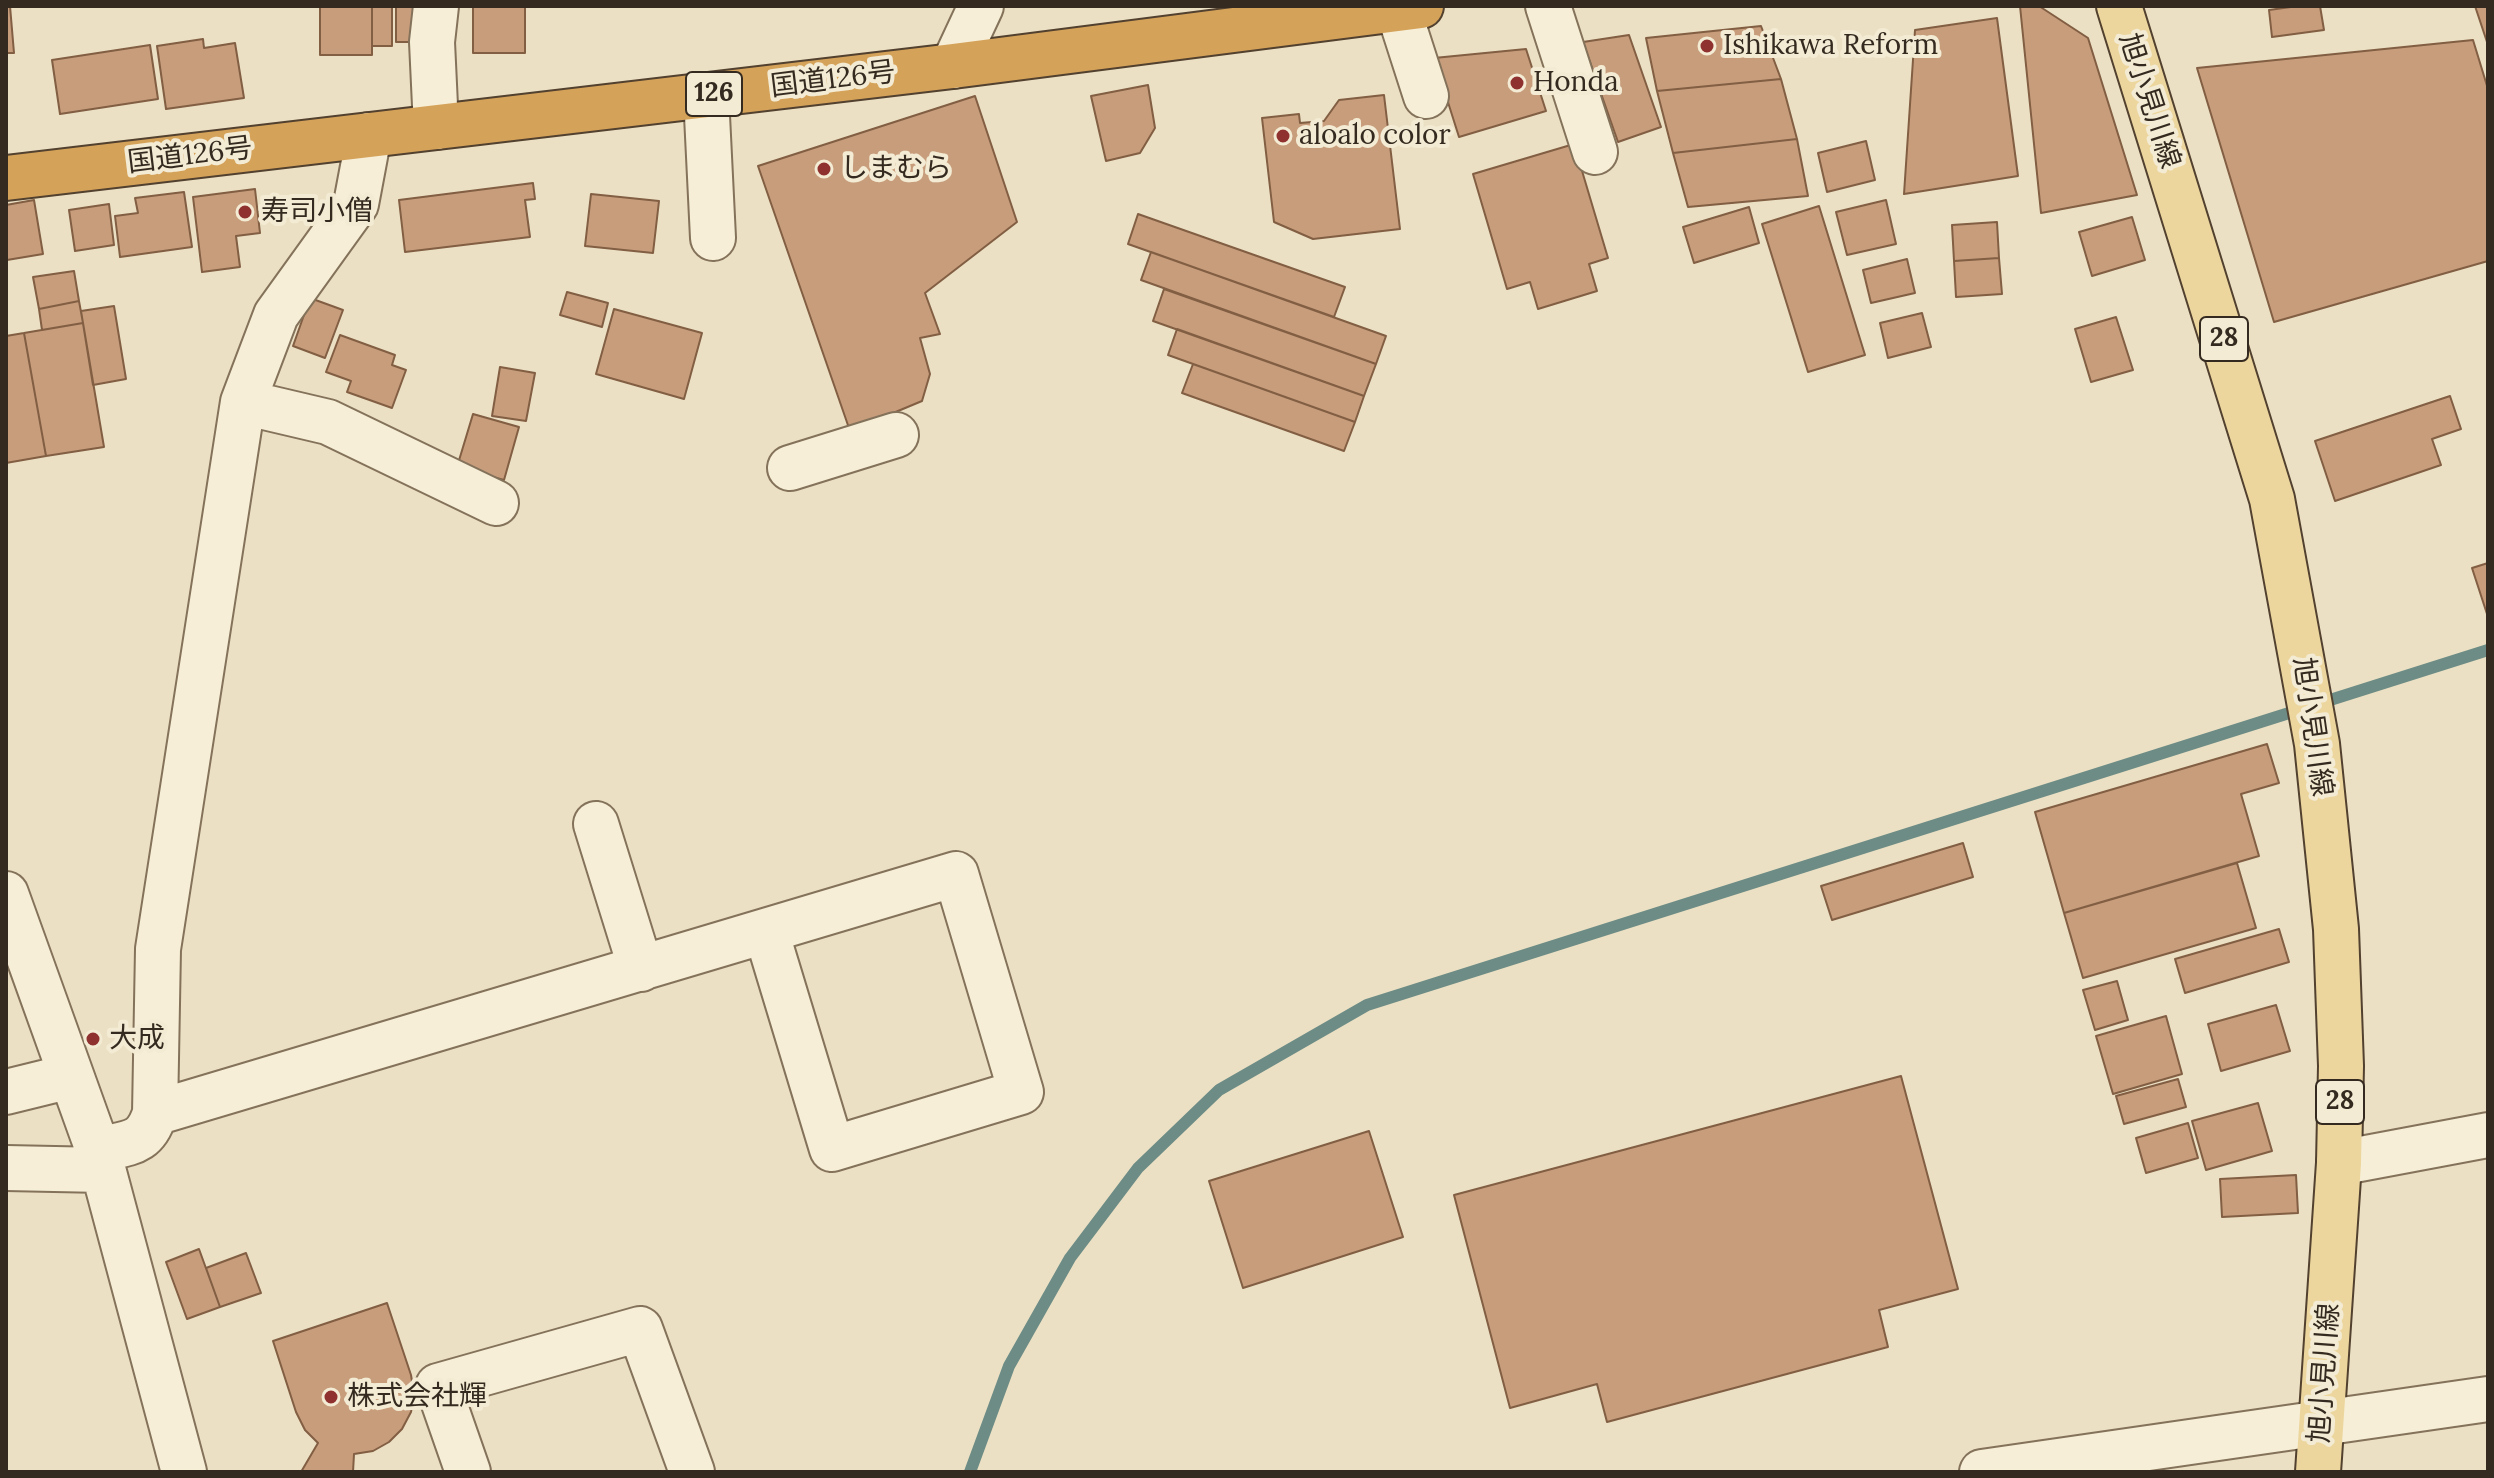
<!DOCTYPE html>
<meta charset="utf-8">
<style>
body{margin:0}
#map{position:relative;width:2494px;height:1478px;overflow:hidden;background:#ebe0c4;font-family:Lora,serif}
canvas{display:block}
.frame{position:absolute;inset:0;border:8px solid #352a1f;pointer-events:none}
</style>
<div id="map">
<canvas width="2494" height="1478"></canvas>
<div class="frame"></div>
</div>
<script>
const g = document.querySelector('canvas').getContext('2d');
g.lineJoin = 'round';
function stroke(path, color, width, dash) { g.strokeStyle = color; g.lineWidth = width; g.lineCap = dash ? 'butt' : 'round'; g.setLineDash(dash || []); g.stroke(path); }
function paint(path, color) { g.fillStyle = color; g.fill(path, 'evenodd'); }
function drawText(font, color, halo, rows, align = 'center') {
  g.font = font + ' Lora,"Noto Sans JP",serif'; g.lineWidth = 8; g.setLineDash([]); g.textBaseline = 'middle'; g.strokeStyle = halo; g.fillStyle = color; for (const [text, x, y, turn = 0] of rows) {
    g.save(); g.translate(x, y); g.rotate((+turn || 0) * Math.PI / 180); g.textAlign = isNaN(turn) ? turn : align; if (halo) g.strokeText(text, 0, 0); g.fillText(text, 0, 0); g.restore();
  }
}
stroke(new Path2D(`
 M970,1472L1009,1366L1070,1258L1138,1168L1219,1090L1367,1005L2488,650`), '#6d8c85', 12);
const building = new Path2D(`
 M6,6H10L14,53H6Z
 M320,6H372V55H320Z
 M396,6H422V42H396Z
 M473,6H525V53H473Z
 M2020,6H2039L2088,38L2137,195L2041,213Z
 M2298,6H2320L2324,30L2272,37L2269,10Z
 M2475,6H2488V45Z
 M372,7H392V46H372Z
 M1997,18L2018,176L1904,194L1915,30Z
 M1761,26L1781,79L1657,91L1646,38Z
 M1629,35L1661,127L1618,142L1583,42Z
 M203,39L204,48L235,43L244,98L166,109L157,46Z
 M2473,40L2488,89V261L2274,322L2197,68Z
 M150,45L158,99L60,114L52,60Z
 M1526,49L1546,111L1459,137L1434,58Z
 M1781,79L1797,139L1673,153L1657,91Z
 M1148,85L1155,128L1140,153L1106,161L1091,96Z
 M1384,95L1400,229L1313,239L1274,222L1262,118L1299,114L1300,123L1324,121L1339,100Z
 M975,96L1017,222L925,293L940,334L920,338L930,374L922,401L850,431L758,166Z
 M1797,139L1808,196L1688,207L1673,153Z
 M1866,141L1875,180L1827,192L1818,153Z
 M1574,144L1608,258L1589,264L1597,291L1538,309L1530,282L1507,289L1473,174Z
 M533,183L535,199L525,200L530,237L405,252L399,200Z
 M255,189L260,233L236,236L240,267L202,272L193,197Z
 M184,192L192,247L120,257L115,216L138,213L135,198Z
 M591,194L659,201L653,253L585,246Z
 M34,200L43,254L7,260L6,205Z
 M1886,200L1896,244L1847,255L1836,212Z
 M109,204L114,245L75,251L69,210Z
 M1819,206L1865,355L1808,372L1762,224Z
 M1749,207L1759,243L1694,263L1683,227Z
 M1138,214L1345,287L1334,317L1128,244Z
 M2132,217L2145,260L2092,276L2079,232Z
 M1997,222L1999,258L1954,261L1952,225Z
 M1151,252L1386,336L1376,364L1141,280Z
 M1999,258L2002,294L1956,297L1954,261Z
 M1907,259L1915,293L1871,303L1863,270Z
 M74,271L79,301L39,309L33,277Z
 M1164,289L1376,364L1364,396L1153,321Z
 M567,292L608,303L602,327L560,315Z
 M310,298L343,310L325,358L293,346Z
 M79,301L83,323L42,330L39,309Z
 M114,306L126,379L93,385L81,311Z
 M614,309L702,333L684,399L596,374Z
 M1922,313L1931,347L1888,358L1880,323Z
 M2116,317L2133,370L2091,382L2075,329Z
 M83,323L104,447L46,456L24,333Z
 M1177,329L1364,396L1355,422L1168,355Z
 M24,333L46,456L6,463V336Z
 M340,335L395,355L392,365L406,370L392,408L347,392L351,381L326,372Z
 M1193,364L1355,422L1344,451L1182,393Z
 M500,367L535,373L526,421L492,416Z
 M2450,396L2461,429L2432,439L2441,465L2335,501L2315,441Z
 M473,414L519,427L504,480L457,467Z
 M2488,563V614H2487L2472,568Z
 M2267,744L2279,783L2241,794L2259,856L2064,913L2035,812Z
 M1963,843L1973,877L1832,920L1821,886Z
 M2237,863L2256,928L2083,978L2064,913Z
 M2279,929L2289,962L2185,993L2175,959Z
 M2117,981L2128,1020L2095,1030L2083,990Z
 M2276,1005L2290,1051L2221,1071L2208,1024Z
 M2166,1016L2182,1074L2113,1094L2096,1036Z
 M1901,1076L1958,1289L1879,1310L1888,1347L1607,1422L1597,1384L1510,1408L1454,1195Z
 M2178,1079L2186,1107L2124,1124L2116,1096Z
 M2258,1103L2272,1151L2206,1170L2192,1121Z
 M2188,1123L2198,1158L2146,1173L2136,1138Z
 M1369,1131L1403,1237L1243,1288L1209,1181Z
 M2296,1175L2298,1213L2222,1217L2220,1179Z
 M199,1249L220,1307L187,1319L166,1262Z
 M246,1253L261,1293L220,1307L206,1268Z
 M387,1303L411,1375L414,1394L411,1412L402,1429L389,1442L373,1451L354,1454L353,1472H301L318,1443L305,1430L296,1412L273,1341Z`);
paint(building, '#c79d7c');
stroke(building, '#825e43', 2);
const minor = new Path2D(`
 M436,6L432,42L436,127
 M1548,6L1595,152
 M1398,9L1426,96
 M953,66L981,6
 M706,95L713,238
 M243,402L328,422L496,503
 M790,468L896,435
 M596,824L641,969
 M6,894L98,1150L184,1472
 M6,1092L71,1076
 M155,1113L956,874L1021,1092L832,1149L766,931
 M98,1150C128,1142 145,1146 155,1113L158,949L243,402L276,315L356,204L369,135
 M2339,1163L2488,1135
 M6,1168L103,1170
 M468,1472L438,1386L640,1329L692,1472
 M1982,1472L2488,1399`);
const major = new Path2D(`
 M2119,6L2272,499L2317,744L2336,929L2341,1066L2339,1163L2318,1472`);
const highway = new Path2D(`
 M6,178L953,66L1421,6`);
stroke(minor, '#84725b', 48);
stroke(major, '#52412f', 48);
stroke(highway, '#52412f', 48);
stroke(minor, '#f6eed6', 44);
stroke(major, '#ecd69e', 44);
stroke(highway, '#d5a25a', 44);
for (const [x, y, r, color] of [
 [1707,46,8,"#8f312f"],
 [1517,83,8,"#8f312f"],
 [1283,136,8,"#8f312f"],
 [824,169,8,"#8f312f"],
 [245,212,8,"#8f312f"],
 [93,1039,8,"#8f312f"],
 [331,1397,8,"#8f312f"]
]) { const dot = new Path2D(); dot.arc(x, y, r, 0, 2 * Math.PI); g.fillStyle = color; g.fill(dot); stroke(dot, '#f3ebd3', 3); }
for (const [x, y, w] of [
 [714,94,56],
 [2224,339,48],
 [2340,1102,48]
]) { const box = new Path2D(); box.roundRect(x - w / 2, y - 22, w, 44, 6); g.fillStyle = '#f3ebd3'; g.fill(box); stroke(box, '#352a1f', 2); }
drawText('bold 26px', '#352a1f', null, [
 ["126",714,94],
 ["28",2224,339],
 ["28",2340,1102]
]);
drawText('28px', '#352a1f', '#f3ebd3', [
 ["Ishikawa Reform",1723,46],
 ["Honda",1533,83],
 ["aloalo color",1299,136],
 ["しまむら",840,169],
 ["寿司小僧",261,212],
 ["大成",109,1039],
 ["株式会社輝",347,1397]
], 'left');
drawText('28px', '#352a1f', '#f3ebd3', [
 ["国道126号",833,80,-7],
 ["旭小見川線",2149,101,72],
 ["国道126号",190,156,-7],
 ["旭小見川線",2312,727,82],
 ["旭小見川線",2325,1373,-86]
]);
</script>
